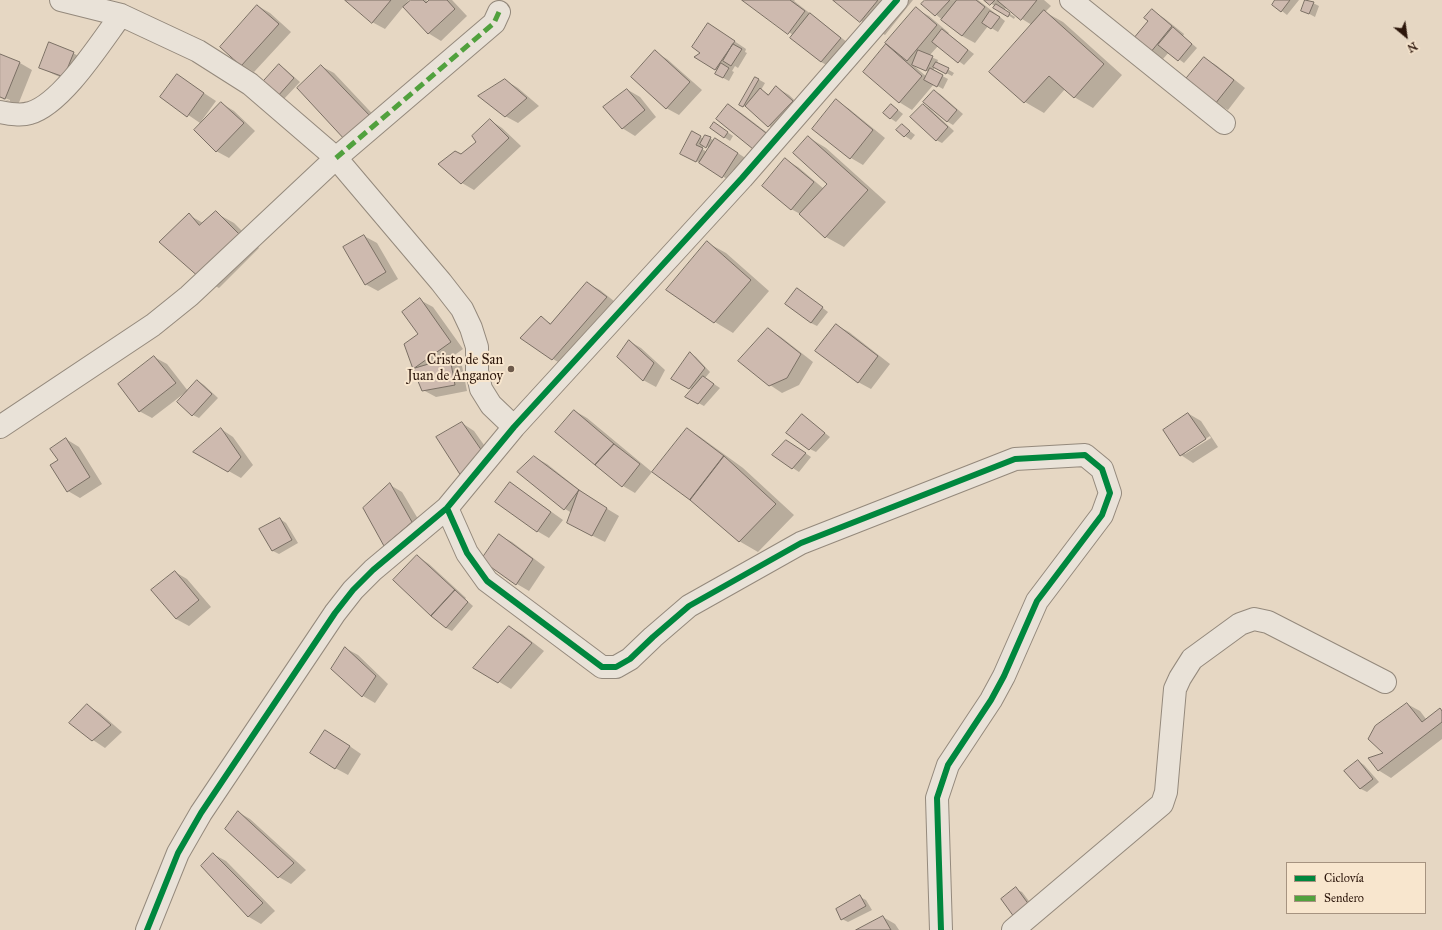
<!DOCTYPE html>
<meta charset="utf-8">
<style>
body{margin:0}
#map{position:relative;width:1442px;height:930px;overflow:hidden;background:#e6d7c3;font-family:"IM FELL Great Primer",serif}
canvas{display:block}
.legend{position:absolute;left:1286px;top:862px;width:140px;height:52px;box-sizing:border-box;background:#f8e6ce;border:1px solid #a69380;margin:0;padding:5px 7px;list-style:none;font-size:12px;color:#2c160b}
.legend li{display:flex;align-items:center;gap:8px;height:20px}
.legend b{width:20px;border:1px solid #a69380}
.north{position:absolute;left:1386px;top:16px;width:40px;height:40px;-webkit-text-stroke:3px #f8e6ce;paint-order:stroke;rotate:151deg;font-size:11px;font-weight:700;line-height:16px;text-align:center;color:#2c160b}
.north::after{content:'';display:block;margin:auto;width:14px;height:18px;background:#2c160b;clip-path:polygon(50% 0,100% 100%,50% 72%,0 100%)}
</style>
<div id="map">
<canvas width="1442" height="930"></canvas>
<ul class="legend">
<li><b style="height:5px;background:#00873e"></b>Ciclovía</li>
<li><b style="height:5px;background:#51a13e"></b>Sendero</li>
</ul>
<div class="north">N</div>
</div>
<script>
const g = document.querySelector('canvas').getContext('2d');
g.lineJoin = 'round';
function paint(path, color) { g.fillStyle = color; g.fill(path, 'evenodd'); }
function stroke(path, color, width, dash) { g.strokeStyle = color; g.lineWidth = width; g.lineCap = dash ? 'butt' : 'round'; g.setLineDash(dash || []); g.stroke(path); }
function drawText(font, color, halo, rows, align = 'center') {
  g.font = font + ' "IM FELL Great Primer",serif'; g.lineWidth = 4; g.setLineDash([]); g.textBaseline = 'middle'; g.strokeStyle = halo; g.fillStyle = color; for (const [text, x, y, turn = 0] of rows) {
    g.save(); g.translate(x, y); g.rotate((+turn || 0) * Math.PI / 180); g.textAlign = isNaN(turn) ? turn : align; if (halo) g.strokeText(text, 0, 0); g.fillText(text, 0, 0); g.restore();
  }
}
paint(new Path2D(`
 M347,0H409L405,5L406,6L412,0H426L429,2L431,0H452L467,16L441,41L428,33L403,7L385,29L372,22Z
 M744,0H795L794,1L852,46L834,69L821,62L791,37L793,35Z
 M834,0H913L885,35L861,21Z
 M926,0H978L1005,21L998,32L988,26L975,43L962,36L923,4Z
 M986,0H1044L1051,6L1045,12L1063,22L1122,75L1093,108L1074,97L1065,89L1044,113L1025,102L990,72L1032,25L1022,19L1007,7L1004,10L1015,17L1014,19Z
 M1277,0H1299L1287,15L1282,11Z
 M1313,3L1319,6L1315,17L1302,10Z
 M258,6L270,13L291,32L254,72L242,65L222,47Z
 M916,9L929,16L949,33L948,34L974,54L964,65L938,46L929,56L938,60L937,63L954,73L952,76L935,67L933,71L948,79L943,89L934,84L912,110L899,102L864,71ZM913,65L929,72L927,77Z
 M1152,11L1164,18L1184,34L1183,36L1197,48L1184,63L1169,52L1163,59L1151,52L1149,21Z
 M709,24L746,49L745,52L747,53L738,68L735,66L732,71L734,72L729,81L716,74L718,71L696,57L702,54Z
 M655,52L667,59L702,90L679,115L666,108Z
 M73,53L85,60L76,84L53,74L40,67Z
 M0,55L20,63L32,70L18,105L0,98L10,101V100L0,96Z
 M1204,58L1216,65L1245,88L1228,110L1215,103Z
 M280,66L285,69L300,82L283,100L277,97Z
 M321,66L334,73L383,125L359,147Z
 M178,76L216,101L200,123L162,97Z
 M756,78L765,83L761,90L770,95L776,87L789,95L804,109L781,133L769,126L750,109L740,104Z
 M505,80L518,88L539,106L518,123L505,116Z
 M628,90L640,97L656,117L635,136L622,128Z
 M934,91L940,94L963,114L953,125L948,122L924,101Z
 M836,101L848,108L885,138L863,165L851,158Z
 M221,103L234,111L255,131L229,158L216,151Z
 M728,105L740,112L778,141L754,148Z
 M892,105L903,114L896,122L890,118Z
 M923,105L929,108L954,131L942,143L936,140Z
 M490,120L502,128L521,146L474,190L462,183L461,155L477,142Z
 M902,125L915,135L911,140L905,136Z
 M720,127L733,136L730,141L724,137Z
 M706,136L715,141L716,139L750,161L735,184L703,164L687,157L700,137L704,139ZM704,145L710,148L707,152L702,149Z
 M808,137L826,148L886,202L844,247L826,237L802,215L791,209L786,160L798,167L824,189L828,184Z
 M216,213L234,223L259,248L219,288L200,278L189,215L203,223Z
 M364,236L377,243L398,279L378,291L365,284Z
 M708,243L726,253L769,291L733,333L715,322Z
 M587,283L600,290L619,305L565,366L553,359L541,318L552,324Z
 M798,289L828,312L817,326L811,323Z
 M420,300L433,307L463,349L449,359L462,366L467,391L436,397L423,390L414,368L420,334Z
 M836,325L849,332L890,364L871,389L858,382Z
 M768,329L781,337L813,362L799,385L782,393L770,385Z
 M629,341L641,348L665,370L656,387L643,380Z
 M690,353L696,357L710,372L705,378L720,388L704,406L687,397L693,390L672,378Z
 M154,357L167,364L188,391L198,381L204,385L218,398L199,418L193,415L186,392L152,418L139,411Z
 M575,411L587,418L652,472L635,493L623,486L557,432Z
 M1189,414L1201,421L1218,447L1193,463L1181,455L1164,430ZM1210,436L1211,438L1185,454V452Z
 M802,415L830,437L816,452L810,449Z
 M462,423L474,431L494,459L476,485Z
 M221,429L233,437L253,465L241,478L195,452Z
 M687,429L699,436L743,468L794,515L758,552L739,541Z
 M66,439L79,447L102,484L80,498L68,491L59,461Z
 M792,444L811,457L799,472L773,455Z
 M534,457L547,464L591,499L619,516L605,542L581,530L572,513L565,509L518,472Z
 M510,484L522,491L563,520L549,538L537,531Z
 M390,485L402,492L424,529L397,552L385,545L364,508Z
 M280,519L286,523L298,543L279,554L273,551L260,530Z
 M499,535L512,542L545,567L529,591L517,584L483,560Z
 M417,556L429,564L466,598L465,599L473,606L452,631L446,628Z
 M175,572L187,579L211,607L189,626L176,619Z
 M509,627L522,634L544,651L511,689L475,667Z
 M345,648L358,655L388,684L375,703L363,696Z
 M1407,704L1420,711L1426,719L1440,709L1442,710V739L1391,778L1378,770Z
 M88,706L100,713L122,732L105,748L93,740Z
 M338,738L361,754L348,775L335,768Z
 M1358,761L1364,765L1379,782L1367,792L1361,789L1346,771Z
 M238,812L250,819L306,870L291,884L279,877Z
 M213,854L226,861L275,911L261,924L249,917L202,866Z
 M1016,889L1022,892L1038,913L1024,923Z
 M860,897L866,900L872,910L848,922L842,919Z
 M883,917L895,924L899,930H858Z`), '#0003');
const building = new Path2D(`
 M345,0H391L372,23Z
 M411,0H423L426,3L429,0H447L455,9L428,34L403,7Z
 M742,0H790L805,11L788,34Z
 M833,0H878L860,22Z
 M925,0H950L935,16L921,4Z
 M957,0H976L985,7L962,36L941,20Z
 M984,0H995L990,5Z
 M997,0H1037L1021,20Z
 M1275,0H1290L1281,12L1272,5Z
 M1305,0L1314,2L1309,14L1301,11Z
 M996,4L1010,13L1008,17L993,8Z
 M257,5L279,24L241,66L220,47Z
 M916,7L937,25L907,61L885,43Z
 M1152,9L1172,26L1150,53L1133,39L1148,21L1144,18Z
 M1044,10L1104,64L1074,98L1049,76L1024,103L989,72Z
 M990,11L1000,17L991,29L982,23Z
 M810,13L841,38L821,62L790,38Z
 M708,23L735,41L715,70L694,57L700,53L692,47Z
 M1173,27L1192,44L1178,61L1158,45Z
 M942,29L968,50L958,63L932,42Z
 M49,42L74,52L64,77L39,68Z
 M733,44L742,49L731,66L723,61Z
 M886,44L922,76L899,103L863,72Z
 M655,50L690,82L666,109L631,77Z
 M918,50L933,56L926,71L912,65Z
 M0,54L20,62L5,99L0,97Z
 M1204,57L1234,80L1215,104L1185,80Z
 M936,62L949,68L946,74L933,67Z
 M721,63L729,68L723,78L715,74Z
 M279,64L294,78L277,97L261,84Z
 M321,65L371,117L346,141L297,88Z
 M930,68L943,75L937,87L924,80Z
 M177,74L204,93L187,117L160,97Z
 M755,77L759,79L743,107L739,105Z
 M505,79L527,98L505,117L478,96Z
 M776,86L793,101L768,127L745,106L760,88L768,95Z
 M627,89L645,110L622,129L603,107Z
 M934,90L957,110L947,122L923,102Z
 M836,99L873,130L850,159L812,129Z
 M221,102L244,123L216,152L194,130Z
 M728,104L766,133L753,149L716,119Z
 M891,104L898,110L890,119L883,113Z
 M923,104L948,127L936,141L910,117Z
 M490,119L509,138L461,184L438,164L455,151L461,154L476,142L472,136Z
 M714,122L728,132L724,138L710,128Z
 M902,124L910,131L904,137L896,130Z
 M692,131L701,136L696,145L703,148L696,162L680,154Z
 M705,135L711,137L706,148L700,144Z
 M808,136L868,190L825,238L799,214L827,184L793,153Z
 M715,138L738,153L722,178L699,163Z
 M785,158L814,182L791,210L762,186Z
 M216,211L242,237L200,278L159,242L189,213L199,225Z
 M364,235L386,272L365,285L343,247Z
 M707,241L751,280L714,323L666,290Z
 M587,282L607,297L552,360L520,338L541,316L550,324Z
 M797,288L823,307L811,323L785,304Z
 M420,298L451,342L413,369L404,344L418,334L402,312Z
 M836,324L878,356L858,383L815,351Z
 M768,328L801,354L787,378L769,386L738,361Z
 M629,340L654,363L643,381L617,357Z
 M690,352L705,368L689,389L671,379Z
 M154,356L176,383L139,412L118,384Z
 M450,358L455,385L422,391L413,369Z
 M703,376L714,384L698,404L685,397Z
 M197,380L212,394L192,416L177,402Z
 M574,410L614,444L595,465L555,432Z
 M1188,413L1206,439L1180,456L1163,430Z
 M802,414L825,433L809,450L786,433Z
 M462,422L482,451L463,479L436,437Z
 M221,428L241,457L228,472L193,452Z
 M687,428L724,456L690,500L652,472Z
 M66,438L90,477L67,492L50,465L58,460L50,449Z
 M786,440L806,453L792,469L772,455Z
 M614,444L640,464L622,487L595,465Z
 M534,456L579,490L564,510L517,472Z
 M724,456L776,504L739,542L690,500Z
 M510,482L551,512L537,532L495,502Z
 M390,483L412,522L384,546L363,508Z
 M579,490L607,508L592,536L567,523Z
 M280,518L292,540L272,551L259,529Z
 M499,534L533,559L516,585L481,560Z
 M417,555L455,590L431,616L393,580Z
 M175,571L199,600L176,619L151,590Z
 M455,590L468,602L446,628L431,616Z
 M509,626L532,643L498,683L473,668Z
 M345,647L376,676L362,697L331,669Z
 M1407,703L1422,722L1440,708L1442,711V722L1378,771L1368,758L1383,753L1368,739L1375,726Z
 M87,704L111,725L92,741L69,723Z
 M325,730L350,746L335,769L310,753Z
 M1358,760L1373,779L1360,789L1344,771Z
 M238,811L294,863L278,878L225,829Z
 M213,853L263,903L248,917L201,866Z
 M1016,887L1032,909L1017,921L1001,899Z
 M860,895L866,906L841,920L836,909Z
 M883,916L891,930H856Z`);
paint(building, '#cebaaf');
stroke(building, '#7a6f64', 1);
const minor = new Path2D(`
 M61,0L121,15L198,51L250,84L336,158L441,282L462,309L471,328L477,347V371L481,389L491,405L514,427
 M1071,0L1224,123
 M0,112C10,114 21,116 30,113C62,104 101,42 121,15
 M0,427L153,325L189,296L336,158L494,23L499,12
 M447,508L467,553L487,581L602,667H616L630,659L653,637L689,606L801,543L1015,459L1085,455L1102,469L1110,493L1102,515L1037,601L1004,676L991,700L948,765L937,798L941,930
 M147,930L178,853L201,813L335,613L353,590L373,570L447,508L514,427L742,178L897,0
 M1013,930L1162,804L1166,792L1175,689L1180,678L1192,659L1240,624L1254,619L1268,622L1385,682`);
stroke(minor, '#94897c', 24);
stroke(minor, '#e9e2d8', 22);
stroke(new Path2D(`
 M336,158L494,23L499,12`), '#51a13e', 5, [10, 5]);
stroke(new Path2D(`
 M447,508L467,553L487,581L602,667H616L630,659L653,637L689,606L801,543L1015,459L1085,455L1102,469L1110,493L1102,515L1037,601L1004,676L991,700L948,765L937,798L941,930
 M147,930L178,853L201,813L335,613L353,590L373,570L447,508L514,427L742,178L897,0`), '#00873e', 6);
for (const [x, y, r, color] of [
 [511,369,4,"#6d5a4b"]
]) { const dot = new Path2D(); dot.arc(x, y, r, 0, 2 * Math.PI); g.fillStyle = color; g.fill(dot); stroke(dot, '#f8e6ce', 1.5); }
drawText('14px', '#2c160b', '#f8e6ce', [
 ["Cristo de San",503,361],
 ["Juan de Anganoy",503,377]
], 'right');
</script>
